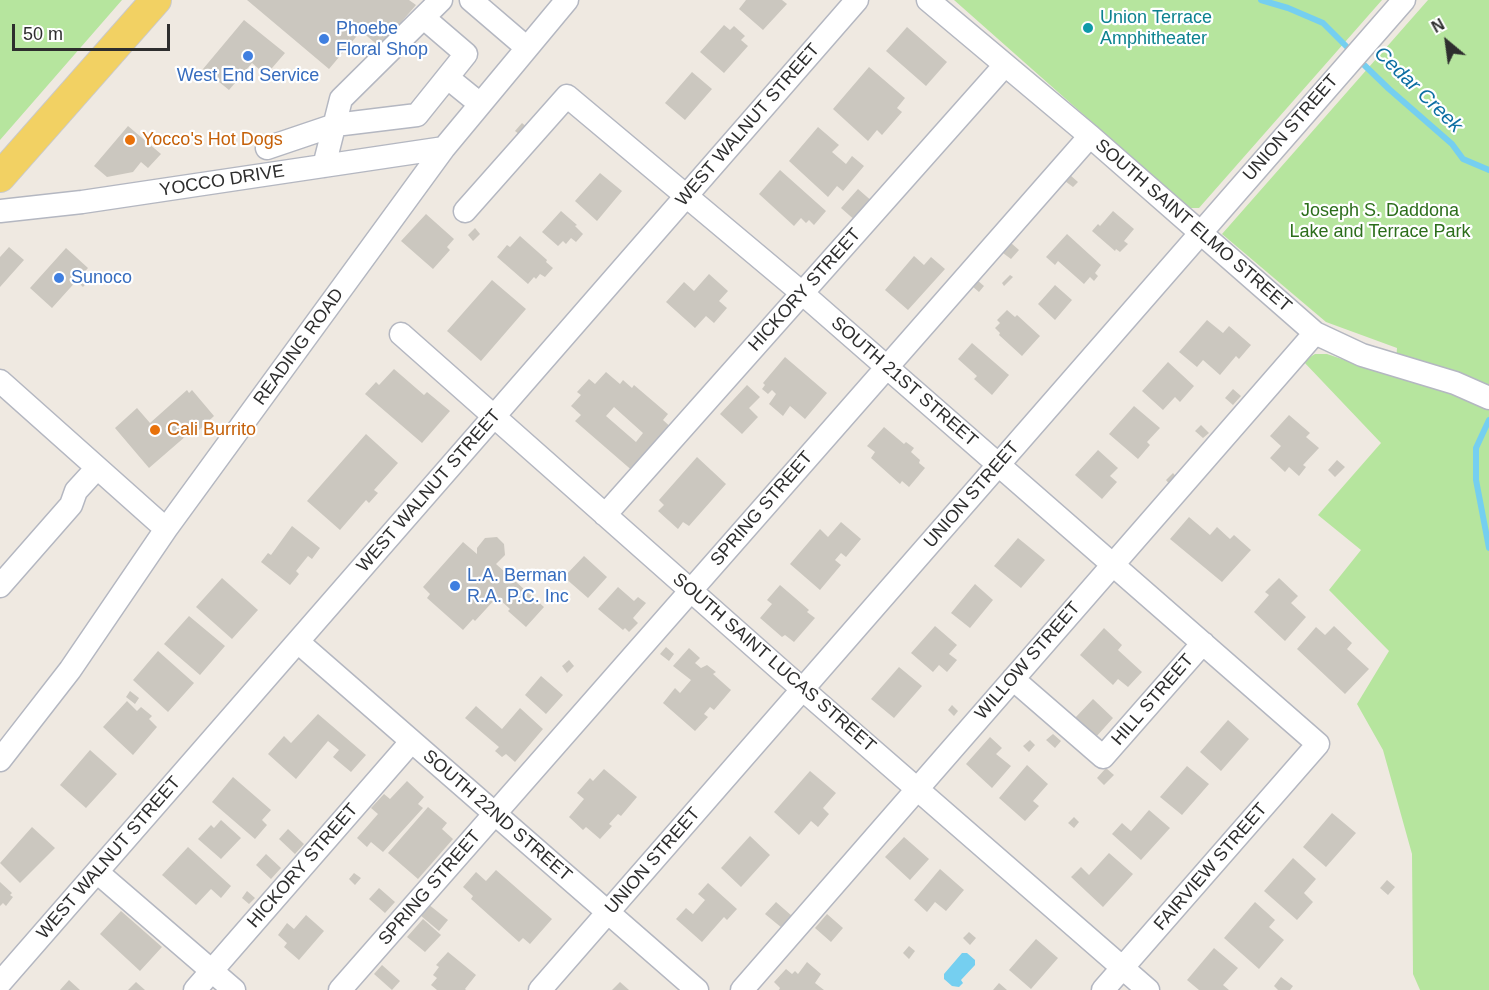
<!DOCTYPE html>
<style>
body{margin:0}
#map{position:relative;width:1489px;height:990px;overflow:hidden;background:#efe9e1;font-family:Helvetica,sans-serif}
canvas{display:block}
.north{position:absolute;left:1417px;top:12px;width:60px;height:60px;-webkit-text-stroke:4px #fff;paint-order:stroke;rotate:331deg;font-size:16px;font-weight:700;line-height:24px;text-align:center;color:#2e2e2e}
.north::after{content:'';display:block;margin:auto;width:21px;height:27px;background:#2e2e2e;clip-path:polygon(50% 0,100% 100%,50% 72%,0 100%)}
.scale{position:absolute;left:12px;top:24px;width:158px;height:27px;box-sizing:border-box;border:3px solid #2e2e2e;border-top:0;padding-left:8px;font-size:18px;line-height:21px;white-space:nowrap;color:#2e2e2e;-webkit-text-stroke:4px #fff;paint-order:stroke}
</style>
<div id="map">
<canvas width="1489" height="990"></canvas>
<div class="north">N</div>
<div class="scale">50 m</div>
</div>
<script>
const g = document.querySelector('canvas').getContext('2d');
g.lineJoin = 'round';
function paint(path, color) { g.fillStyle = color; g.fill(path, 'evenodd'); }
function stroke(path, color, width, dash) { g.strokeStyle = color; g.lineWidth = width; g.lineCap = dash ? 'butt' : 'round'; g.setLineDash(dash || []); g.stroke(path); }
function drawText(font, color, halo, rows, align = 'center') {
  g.font = font + ' Helvetica,sans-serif'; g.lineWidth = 4.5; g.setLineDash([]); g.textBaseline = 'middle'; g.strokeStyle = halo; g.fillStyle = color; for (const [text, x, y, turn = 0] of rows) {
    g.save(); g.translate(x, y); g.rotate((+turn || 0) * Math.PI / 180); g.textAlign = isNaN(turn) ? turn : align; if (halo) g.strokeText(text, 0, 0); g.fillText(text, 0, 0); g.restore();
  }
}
paint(new Path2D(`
 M0,0H122L0,140Z
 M954,0H1382L1206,200L1199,208H1189Z
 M1428,0H1489V990H1420L1413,974L1412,854L1383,750L1357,704L1389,651L1329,590L1361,550L1318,515L1381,443L1303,361L1315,354H1327L1395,377L1397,348L1326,322L1222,234Z`), '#b6e59e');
paint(new Path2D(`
 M962,953H967L975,960V965L961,980L963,983L959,987L952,986L944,979V974Z`), '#75cff0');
stroke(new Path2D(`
 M1261,0L1288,8L1323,23L1352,52
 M1359,60L1389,89L1452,144L1463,159L1489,170
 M1489,420L1476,448V480L1489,548`), '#75cff0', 6);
paint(new Path2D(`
 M247,0H409L416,5L380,47L361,31L329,69Z
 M746,0H782L787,4L763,30L739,9Z
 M244,20L285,53L266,75L252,63L229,90L203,69Z
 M724,25L730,30L734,26L745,36L741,40L748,46L724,73L700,52Z
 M907,27L947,62L926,86L886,51Z
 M869,67L905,98L897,108L902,112L882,135L877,130L868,141L833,109Z
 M692,72L712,89L685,120L665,103Z
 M522,123L529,129L523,137L515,131Z
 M128,126L161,154L148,168L141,162L133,172L107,177L94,166Z
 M818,127L839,145L832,152L846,164L852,156L864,166L843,191L837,186L828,197L789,161Z
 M780,170L826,211L814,225L809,220L806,223L801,218L794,226L759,194Z
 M600,173L622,191L597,221L575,201Z
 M1070,175L1078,182L1073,187L1065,181Z
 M858,189L874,203L857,222L841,208Z
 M561,211L577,225L575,226L583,234L576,242L571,238L566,244L563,241L558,246L542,232Z
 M1113,211L1134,229L1124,241L1128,244L1120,252L1116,249L1115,251L1092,231L1098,224L1100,226Z
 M426,214L454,239L447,247L450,250L433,269L401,241Z
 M475,228L480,234L473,241L468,235Z
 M1067,234L1101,265L1095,273L1098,276L1094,281L1090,277L1084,284L1058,261L1055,265L1046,257Z
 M520,236L547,260L546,262L553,268L545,277L540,274L536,279L534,277L528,284L497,257L507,245L510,247Z
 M1011,243L1019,250L1011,259L1003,253Z
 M9,247L24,260L0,287V257Z
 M66,248L88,268L52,308L30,288Z
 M914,256L924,265L931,257L945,269L908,310L885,290Z
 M84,274L90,279L83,287L77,281Z
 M709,274L728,291L719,301L727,308L714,323L706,316L695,328L666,302L684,282L694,291Z
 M1010,275L1013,277L1004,286L1002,283Z
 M492,280L526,309L481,361L447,331Z
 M977,280L984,286L979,292L972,286Z
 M1055,285L1072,300L1055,320L1038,304Z
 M1007,310L1015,317L1017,315L1040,336L1022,356L999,335L1000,333L995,328L1000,323L997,320Z
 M1207,320L1223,333L1229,326L1251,345L1239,359L1236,356L1220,375L1203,360L1197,367L1179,352Z
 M972,343L1009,375L992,395L974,379L977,376L958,359Z
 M785,357L827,393L805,419L790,406L783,416L769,404L776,394L772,390L768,394L762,389L765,385L763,383Z
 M1168,362L1194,386L1180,402L1175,397L1163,410L1142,391Z
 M394,369L424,395L427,392L450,411L422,443L365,394L376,382L379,385Z
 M606,372L620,384L623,380L632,388L634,385L668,414L663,420L674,430L635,473L575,421L581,415L571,406L581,395L577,392L589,379L595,384ZM614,407L643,433L636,442L606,416Z
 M747,385L760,397L749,408L758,417L742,434L720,414Z
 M1233,389L1241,396L1233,405L1225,398Z
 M187,390L189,393L192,390L214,416L197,432L194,429L149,468L115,428L137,408L150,423Z
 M1134,406L1160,428L1147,442L1150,445L1138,459L1109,434Z
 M1289,415L1310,433L1306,437L1319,448L1303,465L1306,467L1299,476L1289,467L1285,472L1270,458L1281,446L1270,436Z
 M1201,425L1209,433L1203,438L1195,431Z
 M884,427L904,444L906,442L914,448L911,452L920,460L919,463L925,468L909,487L902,481L900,484L871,458L875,452L867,446Z
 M366,434L398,463L374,490L378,493L369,503L366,500L340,530L307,501Z
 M1098,450L1118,468L1110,476L1117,482L1102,499L1075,475Z
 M697,457L726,484L689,526L683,522L678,529L658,511L664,505L659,500Z
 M1337,460L1345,467L1335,477L1328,470Z
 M1173,473L1178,479L1171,486L1166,480Z
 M1189,517L1210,535L1217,527L1230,539L1234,535L1251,550L1222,582L1170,539Z
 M841,522L861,539L846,557L841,553L835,560L841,565L820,590L790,564L820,529L828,537Z
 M292,526L320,548L312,559L308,556L296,571L299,574L290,585L261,562L268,553L271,555Z
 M497,537L504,544L505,555L496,564L544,607L526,627L508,611L510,609L497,597L475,621L473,619L463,630L427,598L430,594L423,587L463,542L477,554V548L485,538Z
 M1018,538L1045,560L1021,588L994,566Z
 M584,556L607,577L588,598L564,577Z
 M222,578L258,610L232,639L196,607Z
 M1279,578L1298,596L1291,603L1306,617L1285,641L1254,612L1269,595L1265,592Z
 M975,584L993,600L970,628L951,613Z
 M780,585L809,610L807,612L815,618L794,642L785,635L782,637L760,618L772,604L767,600Z
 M618,587L634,601L638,597L646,603L633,618L638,623L629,632L625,628L623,630L598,609Z
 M189,616L225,646L200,675L164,644Z
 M935,626L957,645L949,654L957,660L947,672L939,665L933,672L911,653Z
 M1334,626L1352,643L1347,649L1369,669L1345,694L1297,649L1316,627L1325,635Z
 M1104,628L1122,645L1118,650L1142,672L1128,687L1118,679L1113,685L1080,655Z
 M666,647L674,654L669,661L660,654Z
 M689,648L700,658L695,663L701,668L707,665L716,672L713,674L731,690L714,710L710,707L704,714L708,717L695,731L663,703L675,688L680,693L691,680L673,666Z
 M158,651L194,683L168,712L133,680Z
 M569,660L574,666L567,673L562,666Z
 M899,667L922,686L894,718L871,699Z
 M541,676L563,695L546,714L525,695Z
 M130,691L139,698L135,704L126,697Z
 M1093,699L1113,718L1096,737L1075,718Z
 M127,701L137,711L141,707L152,716L149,719L157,727L133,755L103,727Z
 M952,705L958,711L954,716L948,710Z
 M476,706L502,729L520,708L543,729L515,762L506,754L502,757L495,751L499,747L465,718Z
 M318,714L366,755L351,772L333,757L339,750L328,741L296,779L268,754L284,736L291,743Z
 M1228,720L1249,739L1221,771L1200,752Z
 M1053,734L1061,741L1055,748L1046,740Z
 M990,737L1002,748L996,754L1011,766L992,788L966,764Z
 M1030,740L1035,745L1029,752L1023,746Z
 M90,750L117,774L86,808L60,785Z
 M1027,765L1048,784L1033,801L1039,806L1025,821L999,798Z
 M1187,766L1209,784L1182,815L1160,797Z
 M1106,768L1114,775L1104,785L1097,778Z
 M604,769L637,797L621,816L618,814L609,824L612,826L600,839L586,827L583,830L569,817L584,799L577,793L590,778L593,781Z
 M810,771L836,793L823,808L829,814L818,827L811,821L799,835L774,812Z
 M233,777L271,810L262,820L267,825L255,839L212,802Z
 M407,781L424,797L418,804L423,808L383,852L371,842L367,847L357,838L378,814L371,808L384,794L390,799Z
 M428,807L447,823L442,829L453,839L418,879L388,853Z
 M1149,810L1170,828L1141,860L1112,834L1122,823L1131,831Z
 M1332,813L1356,833L1326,867L1303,847Z
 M1074,817L1079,822L1074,828L1068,823Z
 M221,820L241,838L221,859L198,839L211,825L214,828Z
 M32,827L55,848L20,883L0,863Z
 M288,829L304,844L295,854L279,839Z
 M750,836L770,855L741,887L721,868Z
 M904,837L929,859L910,880L885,857Z
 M188,847L231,886L221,898L211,889L196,905L162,875Z
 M1109,853L1133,874L1103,907L1071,877L1081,867L1089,875Z
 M266,854L281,868L271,879L256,865Z
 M1293,858L1316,879L1304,893L1313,902L1297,920L1264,891Z
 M940,869L964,890L946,911L935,902L927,912L914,900Z
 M496,870L552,919L530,944L523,938L519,942L471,899L473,896L463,887L476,872L486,881Z
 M354,873L361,878L355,885L349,879Z
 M1387,880L1395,887L1388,895L1380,888Z
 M0,882L12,893L10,895L13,897L6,906L3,903L0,906Z
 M708,883L737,909L727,920L724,917L702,942L676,919L686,908L693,914L705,900L698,894Z
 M379,888L395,902L385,913L369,899Z
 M247,891L255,898L249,904L242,898Z
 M776,902L792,916L782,928L765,914Z
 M1255,902L1275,920L1269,927L1284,940L1259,969L1224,938Z
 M428,904L448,920L439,931L420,915Z
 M121,911L162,947L140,971L100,934Z
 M827,914L843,928L831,942L815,928Z
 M306,915L324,931L299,960L284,947L287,943L278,935L287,923L294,929Z
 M423,919L441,935L425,952L407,937Z
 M969,932L976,938L970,945L963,938Z
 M1036,939L1058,958L1031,989L1009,970Z
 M909,946L915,951L909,959L903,953Z
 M1214,948L1238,968L1223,985L1229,990H1199L1187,980Z
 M448,952L476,975L465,989L466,990H437L431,985L437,978L433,975L439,967L436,965Z
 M807,962L821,974L815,983L824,990H779L780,988L774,982L786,969L792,974L795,971L798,974Z
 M382,965L400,981L392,990L374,974Z
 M1281,977L1293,986L1290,990H1278L1274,986Z
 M69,980L80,990H60Z
 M136,982L145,990H128Z
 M620,982L629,990H612Z
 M999,983L1007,990H993Z`), '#cbc7bf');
const minor = new Path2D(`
 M471,0L527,48
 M928,0L1090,136L1315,333L1362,355L1455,383L1489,398
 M448,78L480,104
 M267,148L335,125L417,115L466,54L424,18
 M324,166L341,99L441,0
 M0,211L82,202L444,148
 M465,211L567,96L802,293L1318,744L1103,990
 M401,334L785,674L1148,990
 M0,381L166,529
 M605,515L1005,65
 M0,586L71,505L76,491L97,468
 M298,642L697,990
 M1013,679L1103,757L1203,643
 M0,760L70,670L166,529L444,148L567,0
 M97,872L234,990
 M0,983L857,0
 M195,990L411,742
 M340,990L1090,136
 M540,990L1404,0
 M742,990L1315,333`);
const major = new Path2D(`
 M0,177L156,0`);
stroke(minor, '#b4b7c1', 25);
stroke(major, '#c9c9c9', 32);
stroke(minor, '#fff', 22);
stroke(major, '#f2d163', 30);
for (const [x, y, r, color] of [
 [1088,28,6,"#0f9aa8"],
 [324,39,6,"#3f7fe0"],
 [248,56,6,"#3f7fe0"],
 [130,140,6,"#e8710a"],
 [59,278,6,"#3f7fe0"],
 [155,430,6,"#e8710a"],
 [455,586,6,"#3f7fe0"]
]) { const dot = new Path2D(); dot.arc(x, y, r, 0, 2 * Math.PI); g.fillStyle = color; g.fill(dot); stroke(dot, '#fff', 2); }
drawText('18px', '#0d838f', '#fff', [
 ["Union Terrace",1100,18],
 ["Amphitheater",1100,39]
], 'left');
drawText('18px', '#366cbe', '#fff', [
 ["Phoebe",336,29],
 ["Floral Shop",336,50],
 ["West End Service",248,76,"center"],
 ["Sunoco",71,278],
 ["L.A. Berman",467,576],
 ["R.A. P.C. Inc",467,597]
], 'left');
drawText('18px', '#2e2e2e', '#fff', [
 ["WEST WALNUT STREET",748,125,-49],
 ["UNION STREET",1291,128,-49],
 ["YOCCO DRIVE",222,181,-9],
 ["SOUTH SAINT ELMO STREET",1193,226,41],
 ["HICKORY STREET",805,290,-48],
 ["READING ROAD",299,347,-54],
 ["SOUTH 21ST STREET",904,382,41],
 ["WEST WALNUT STREET",429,491,-49],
 ["UNION STREET",972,495,-49],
 ["SPRING STREET",762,509,-49],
 ["WILLOW STREET",1028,661,-49],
 ["SOUTH SAINT LUCAS STREET",774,663,41],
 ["HILL STREET",1153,700,-49],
 ["SOUTH 22ND STREET",497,816,41],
 ["WEST WALNUT STREET",109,858,-49],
 ["UNION STREET",653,861,-49],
 ["HICKORY STREET",303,866,-49],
 ["FAIRVIEW STREET",1211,867,-49],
 ["SPRING STREET",430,888,-49]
]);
drawText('18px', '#c56008', '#fff', [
 ["Yocco's Hot Dogs",142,140],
 ["Cali Burrito",167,430]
], 'left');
drawText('18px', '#2c6e1b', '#fff', [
 ["Joseph S. Daddona",1380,211],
 ["Lake and Terrace Park",1380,232]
]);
drawText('italic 20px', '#0d6fa3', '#fff', [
 ["Cedar Creek",1418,90,44]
]);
</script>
